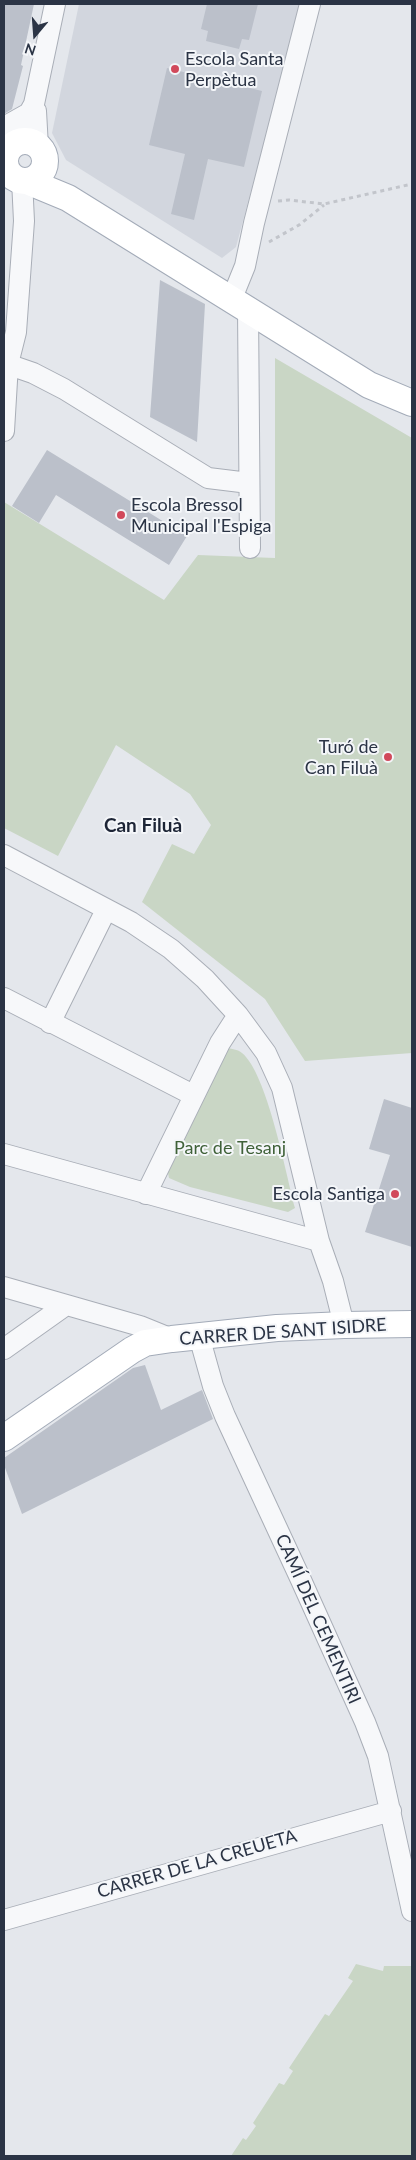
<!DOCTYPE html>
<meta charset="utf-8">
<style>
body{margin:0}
#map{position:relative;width:416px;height:2160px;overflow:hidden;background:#e4e7ec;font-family:Lato,sans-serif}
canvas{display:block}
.frame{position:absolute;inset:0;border:5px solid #2b3445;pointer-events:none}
.north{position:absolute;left:10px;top:10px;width:50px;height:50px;-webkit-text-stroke:4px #f4f6f9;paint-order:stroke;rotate:198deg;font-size:14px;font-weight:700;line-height:20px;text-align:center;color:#2b3445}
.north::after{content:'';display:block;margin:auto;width:18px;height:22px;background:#2b3445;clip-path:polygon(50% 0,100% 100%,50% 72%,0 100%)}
</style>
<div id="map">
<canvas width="416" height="2160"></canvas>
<div class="frame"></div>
<div class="north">N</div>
</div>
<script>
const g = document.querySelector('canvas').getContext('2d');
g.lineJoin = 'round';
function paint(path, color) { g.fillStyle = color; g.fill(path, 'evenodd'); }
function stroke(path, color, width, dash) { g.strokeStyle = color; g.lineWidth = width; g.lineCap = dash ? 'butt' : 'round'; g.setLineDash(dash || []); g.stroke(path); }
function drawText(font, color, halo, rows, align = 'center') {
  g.font = font + ' Lato,sans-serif'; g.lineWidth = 4; g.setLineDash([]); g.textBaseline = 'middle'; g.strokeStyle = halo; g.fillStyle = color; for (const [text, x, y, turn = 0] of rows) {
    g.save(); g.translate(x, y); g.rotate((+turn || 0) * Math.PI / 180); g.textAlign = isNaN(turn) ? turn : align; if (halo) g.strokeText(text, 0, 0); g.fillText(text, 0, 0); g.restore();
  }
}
paint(new Path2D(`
 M79,4H301L236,247L222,258L66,160L52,133Z`), '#d2d6de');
paint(new Path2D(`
 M275,358L412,438V1053L305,1061L265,999L142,902L172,844L194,854L211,825L190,794L116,745L58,856L4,828V502L164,600L198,555L275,558Z
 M228,1048C232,1049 239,1050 242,1053C267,1073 286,1174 295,1208L288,1212L190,1187L169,1178L167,1168Z
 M356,1964L383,1971L384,1966H412V2156H231L243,2138L246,2140L256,2126L253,2123L279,2083L284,2085L293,2071L289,2068L325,2014L329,2016L353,1981L348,1978Z`), '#c9d6c5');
paint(new Path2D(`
 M4,4H34L21,65L23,66L12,109L4,114Z
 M207,4H258L249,40L242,39L239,49L206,41L208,31L201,29Z
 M167,68L262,91L244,167L208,159L194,220L171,214L185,154L149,145Z
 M160,280L205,304L197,442L150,417Z
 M47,450L187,536L169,565L56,495L39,523L12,506Z
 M384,1099L412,1108V1247L365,1232L390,1155L369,1149Z
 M145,1365L161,1410L202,1390L213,1419L22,1514L4,1465V1458L133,1368Z`), '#bbc0ca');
const minor = new Path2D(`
 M36,111L38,147
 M4,127L29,113
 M22,141L29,113L34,104L55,4
 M232,298L245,266L254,223L310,4
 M248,309L250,548
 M4,363L33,373L64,389L208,478L249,483
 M4,431L8,364L16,332L24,221L22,180
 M4,855L131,922L171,949L205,979L238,1015L266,1053L282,1088L319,1241L333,1281L344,1325
 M4,998L193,1095
 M50,1023L106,910
 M4,1154L319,1241
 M146,1194L220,1043L238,1015
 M4,1287L140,1326L172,1339
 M199,1336L213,1386L225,1416L301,1580L365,1722L378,1756L412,1911
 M4,1349L66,1305
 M4,1920L391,1811`);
const major = new Path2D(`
 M5 161a20 20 0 1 1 40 0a20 20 0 1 1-40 0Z
 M27,181L68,198L369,385L412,403
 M4,1438L132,1350L145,1343L172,1339L277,1328L344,1325L412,1324`);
stroke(minor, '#a9aeb7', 22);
stroke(major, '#a3abb8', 28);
stroke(new Path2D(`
 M278,201L289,200L324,204L412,184
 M269,242L299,225L324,205`), '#c2c5cb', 3, [4, 4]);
stroke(minor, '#f7f8fa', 20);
stroke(major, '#fff', 26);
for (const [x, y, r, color] of [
 [175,69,5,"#d1495b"],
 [121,515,5,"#d1495b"],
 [388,757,5,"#d1495b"],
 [395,1194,5,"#d1495b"]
]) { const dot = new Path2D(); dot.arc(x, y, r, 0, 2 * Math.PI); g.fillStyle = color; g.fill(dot); stroke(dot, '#f4f6f9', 2); }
drawText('18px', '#2b3445', '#f4f6f9', [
 ["Escola Santa",185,59],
 ["Perpètua",185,80],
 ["Escola Bressol",131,505],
 ["Municipal l'Espiga",131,526],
 ["Turó de",378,747,"right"],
 ["Can Filuà",378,768,"right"],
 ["Escola Santiga",385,1194,"right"]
], 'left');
drawText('18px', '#3f6138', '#f4f6f9', [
 ["Parc de Tesanj",230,1148]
]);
drawText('18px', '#2b3445', '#f4f6f9', [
 ["CARRER DE SANT ISIDRE",283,1332,-4],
 ["CAMÍ DEL CEMENTIRI",318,1619,66],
 ["CARRER DE LA CREUETA",197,1864,-16]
]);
drawText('bold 19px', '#1d2536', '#f4f6f9', [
 ["Can Filuà",143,826]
]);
</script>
